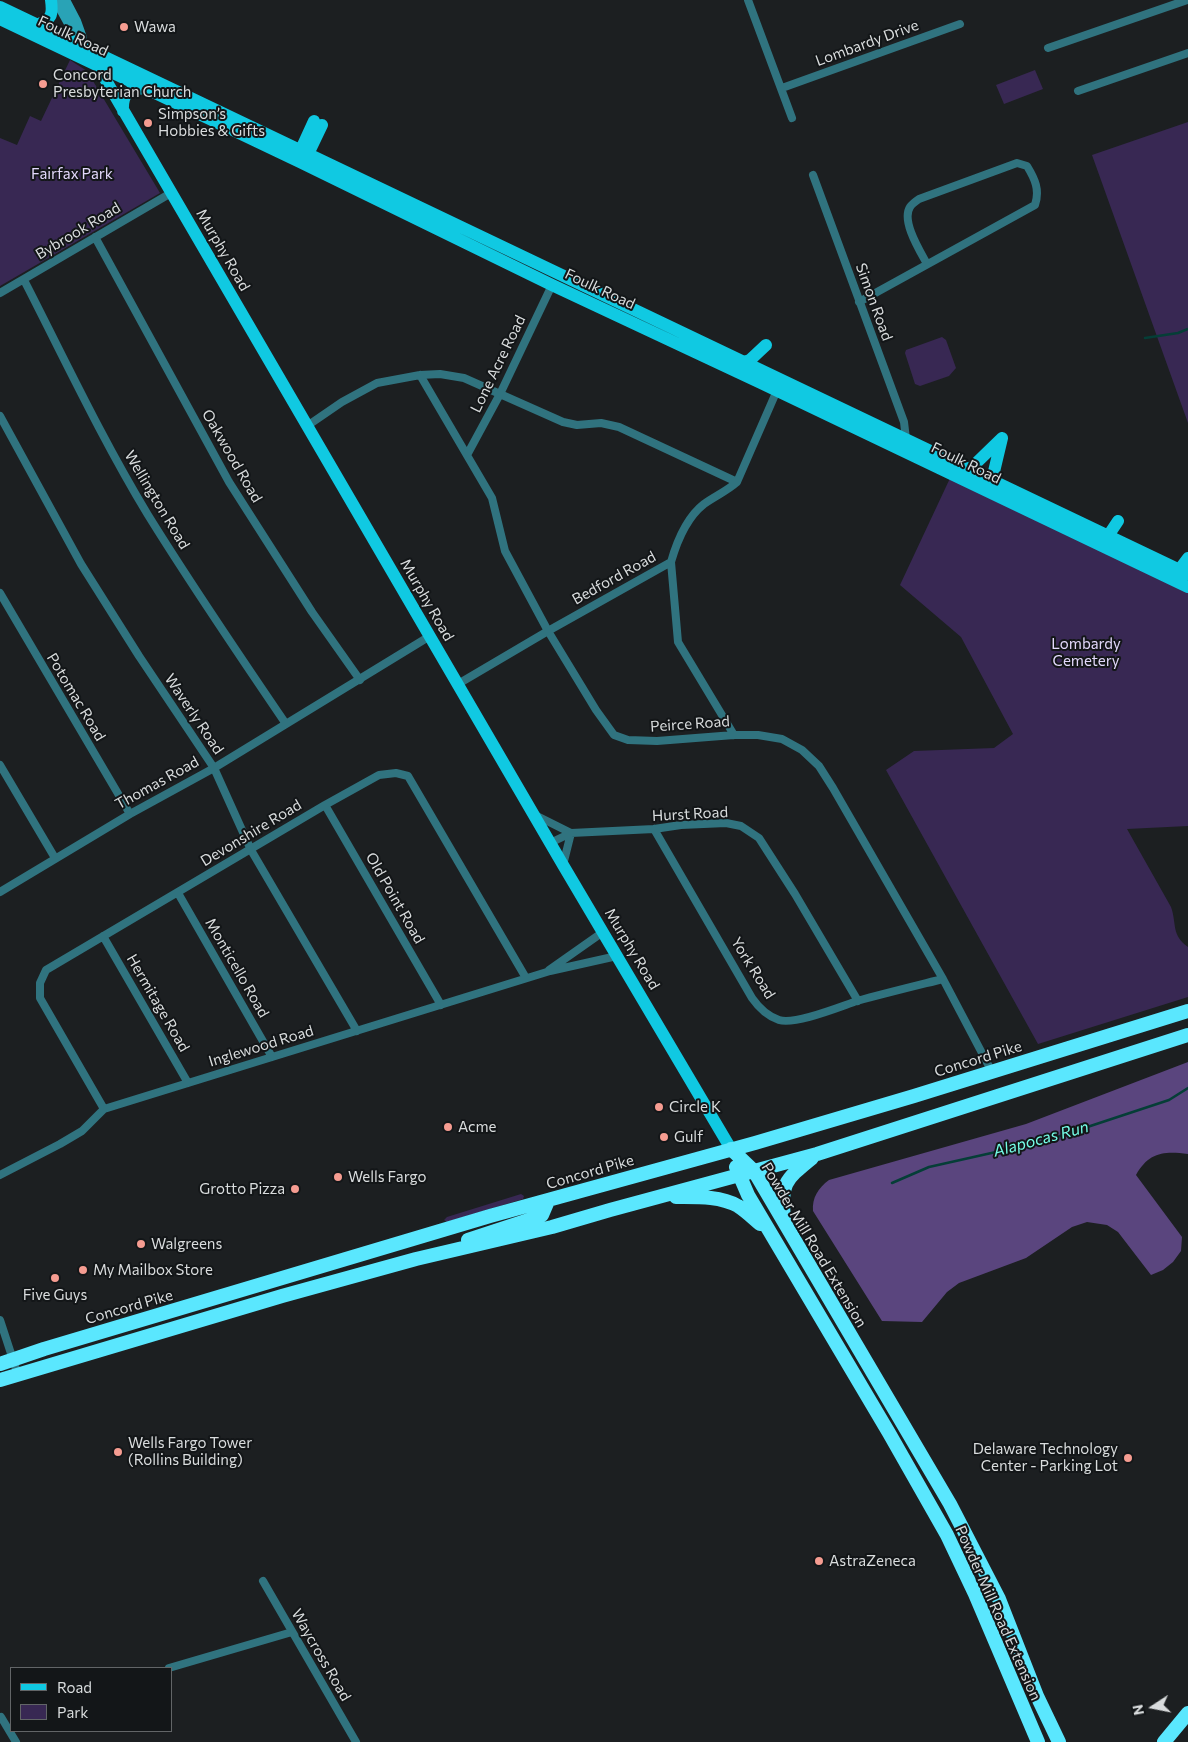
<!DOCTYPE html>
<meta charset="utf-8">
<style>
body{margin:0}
#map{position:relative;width:1188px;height:1742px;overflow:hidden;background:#1c1f21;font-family:Commissioner,sans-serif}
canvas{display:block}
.legend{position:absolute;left:10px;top:1667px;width:162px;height:65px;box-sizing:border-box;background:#131618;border:1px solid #626567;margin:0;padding:6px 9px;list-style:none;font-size:15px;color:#d9dcdd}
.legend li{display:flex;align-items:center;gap:10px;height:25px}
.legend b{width:25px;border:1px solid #626567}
.north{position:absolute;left:1128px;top:1682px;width:50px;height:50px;-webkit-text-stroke:4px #131618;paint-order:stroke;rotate:259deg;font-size:14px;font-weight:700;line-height:20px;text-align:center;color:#d9dcdd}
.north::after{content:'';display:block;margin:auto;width:18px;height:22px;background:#d9dcdd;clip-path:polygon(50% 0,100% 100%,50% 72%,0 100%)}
</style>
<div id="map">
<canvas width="1188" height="1742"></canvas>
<ul class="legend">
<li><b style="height:6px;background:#10c9e2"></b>Road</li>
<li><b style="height:14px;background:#382853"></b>Park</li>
</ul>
<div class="north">N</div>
</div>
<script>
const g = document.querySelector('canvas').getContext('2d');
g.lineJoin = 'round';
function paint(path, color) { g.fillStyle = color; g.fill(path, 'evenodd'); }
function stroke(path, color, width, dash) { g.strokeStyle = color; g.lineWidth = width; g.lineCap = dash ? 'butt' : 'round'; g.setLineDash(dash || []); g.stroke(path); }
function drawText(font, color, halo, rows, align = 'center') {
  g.font = font + ' Commissioner,sans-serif'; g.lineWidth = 4; g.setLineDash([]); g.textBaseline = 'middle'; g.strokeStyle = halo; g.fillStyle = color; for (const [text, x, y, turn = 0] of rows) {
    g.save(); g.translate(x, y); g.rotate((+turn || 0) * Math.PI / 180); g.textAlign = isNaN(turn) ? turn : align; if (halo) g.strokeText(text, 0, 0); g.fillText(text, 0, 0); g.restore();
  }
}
paint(new Path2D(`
 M70,60L87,71L160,193L0,286V138L17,145L30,116L41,121Z
 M1035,70L1043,89L1004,104L996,85Z
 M1188,122V423L1092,155Z
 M942,337L946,340L956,368L949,376L920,386L915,384L905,353L906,350Z
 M952,474L1188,587V826L1127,829L1171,907C1177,924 1171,935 1188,947V997L1038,1044L886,770L914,751L994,748L1013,734L961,637L900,585Z
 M521,1194L524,1196L523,1199L447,1222L444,1220L447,1217Z`), '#382853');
paint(new Path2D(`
 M1188,1062V1154C1164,1151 1149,1152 1136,1175L1182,1237L1181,1251L1173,1262L1163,1270L1151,1275L1118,1232L1107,1225L1087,1222L1072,1227L1026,1258L959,1283L947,1292L922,1322L882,1321L813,1211C812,1198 818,1188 829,1180L1026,1124Z`), '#5a457e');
stroke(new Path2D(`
 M1145,338L1178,333L1188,329
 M892,1183L929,1167L1045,1141L1169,1100L1188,1088`), '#053e37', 2.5);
stroke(new Path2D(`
 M748,0L792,118
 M1048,48L1187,0
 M782,88L960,24
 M1078,91L1188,53
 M813,175L904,422L906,439
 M95,237L229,482L312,612L360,680
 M24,280C64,358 102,439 148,515C192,586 239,655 286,724
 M0,293L171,193
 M859,302L1035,205C1040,190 1035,179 1027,166L1017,163L919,199C916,201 912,204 910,207C901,221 920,251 927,264
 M420,375L492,498L505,551L548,631L596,710L614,735L628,740L657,741L734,735H758L782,739L802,750L819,766L833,788L943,979L992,1072
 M0,416L81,564L139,656L214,768L251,850L357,1031
 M307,426L342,402L377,383L420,375L440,374L464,378L563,422L577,425L601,423L619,427L737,482
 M467,455L500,394L552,285
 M671,562L678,642L734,735
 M0,593L130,814
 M458,684L548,631L671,562C677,541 686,518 704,504C715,496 727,491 737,482L778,388
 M0,765L55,858
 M325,805L441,1005
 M535,815L571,833
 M654,829L752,998C759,1008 767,1016 779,1020C795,1025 839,1007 857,1001C886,993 915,986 943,979
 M550,843L571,833L654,829L681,825L726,823L741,826L759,838L795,894L858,1001
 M563,865L571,833
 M0,892L130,814L214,768L430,636
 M178,893L272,1057
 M103,936L188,1083
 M549,970L603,932
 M104,1109L40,998V983L46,970L325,805L379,775L396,773L408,776L526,978
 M0,1175L60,1144L82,1131L104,1109L550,971L617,956
 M0,1320L18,1375
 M263,1581L356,1742
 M169,1668L292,1632
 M1,1717L16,1742`), '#30737f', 8);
stroke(new Path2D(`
 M56,0L71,27L86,48
 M65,0L76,21L82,38`), '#29a3b6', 10);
stroke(new Path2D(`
 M0,7L1188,574
 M0,19L300,162L552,285L761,383L1188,587
 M37,25C52,19 53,15 51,0
 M97,65L563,865L731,1149
 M123,111C122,93 129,89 146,88
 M305,150L311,148L322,125
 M302,158L305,150L303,145L314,121
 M744,362L750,360L766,345
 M969,470L1002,438
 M992,480L1002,438
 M1108,536L1118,521
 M1179,570L1188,558`), '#10c9e2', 12);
stroke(new Path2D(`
 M731,1149L754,1171L950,1504L999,1599L1037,1696L1059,1742
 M736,1167L748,1195L889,1433L947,1535L975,1594L1038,1742
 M676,1197C697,1197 720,1196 738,1206C746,1211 753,1218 760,1224
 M784,1220C781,1183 784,1181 812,1158
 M468,1240L538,1217L542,1215L548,1201
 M0,1364L44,1349L490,1216L755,1143L914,1096L1188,1011
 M0,1380L282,1296L416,1259L552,1227L610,1210L817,1154L1188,1035
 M1164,1742L1188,1713`), '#5ae7fe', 14);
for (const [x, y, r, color] of [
 [124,27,5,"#f59c91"],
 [43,84,5,"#f59c91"],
 [148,123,5,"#f59c91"],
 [659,1107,5,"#f59c91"],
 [448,1127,5,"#f59c91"],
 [664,1137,5,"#f59c91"],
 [338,1177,5,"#f59c91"],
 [295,1189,5,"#f59c91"],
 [141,1244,5,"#f59c91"],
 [83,1270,5,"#f59c91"],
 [55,1278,5,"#f59c91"],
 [118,1452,5,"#f59c91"],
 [1128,1458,5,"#f59c91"],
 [819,1561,5,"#f59c91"]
]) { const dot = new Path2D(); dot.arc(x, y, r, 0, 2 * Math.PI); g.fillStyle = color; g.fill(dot); stroke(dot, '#131618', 2); }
drawText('15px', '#d9dcdd', '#131618', [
 ["Wawa",134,27],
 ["Concord",53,75],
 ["Presbyterian Church",53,92],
 ["Simpson’s",158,114],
 ["Hobbies & Gifts",158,131],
 ["Circle K",669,1107],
 ["Acme",458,1127],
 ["Gulf",674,1137],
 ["Wells Fargo",348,1177],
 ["Grotto Pizza",285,1189,"right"],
 ["Walgreens",151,1244],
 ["My Mailbox Store",93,1270],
 ["Five Guys",55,1295,"center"],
 ["Wells Fargo Tower",128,1443],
 ["(Rollins Building)",128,1460],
 ["Delaware Technology",1118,1449,"right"],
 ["Center - Parking Lot",1118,1466,"right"],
 ["AstraZeneca",829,1561]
], 'left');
drawText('15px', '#d9dcdd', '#131618', [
 ["Foulk Road",73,36,25],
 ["Lombardy Drive",867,43,-20],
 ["Bybrook Road",78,231,-31],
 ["Murphy Road",223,250,60],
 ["Foulk Road",600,289,25],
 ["Simon Road",874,302,70],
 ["Lone Acre Road",498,364,-64],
 ["Oakwood Road",232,456,60],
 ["Foulk Road",966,463,26],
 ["Wellington Road",157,500,59],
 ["Bedford Road",614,578,-29],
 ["Murphy Road",427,600,60],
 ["Potomac Road",76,697,59],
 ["Waverly Road",194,714,56],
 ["Peirce Road",690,724,-4],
 ["Thomas Road",157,783,-29],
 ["Hurst Road",690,814,-3],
 ["Devonshire Road",251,833,-31],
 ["Old Point Road",395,898,60],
 ["Murphy Road",632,949,59],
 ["Monticello Road",237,968,60],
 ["York Road",753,968,58],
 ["Hermitage Road",158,1003,60],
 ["Inglewood Road",261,1046,-17],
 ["Concord Pike",978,1059,-17],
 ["Concord Pike",590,1172,-16],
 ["Powder Mill Road Extension",814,1245,59],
 ["Concord Pike",129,1307,-16],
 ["Powder Mill Road Extension",998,1613,66],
 ["Waycross Road",321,1655,60]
]);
drawText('15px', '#e2d8fb', '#131618', [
 ["Fairfax Park",72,174],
 ["Lombardy",1086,644],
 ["Cemetery",1086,661]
]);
drawText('italic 16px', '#75fee8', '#131618', [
 ["Alapocas Run",1041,1139,-15]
]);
</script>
